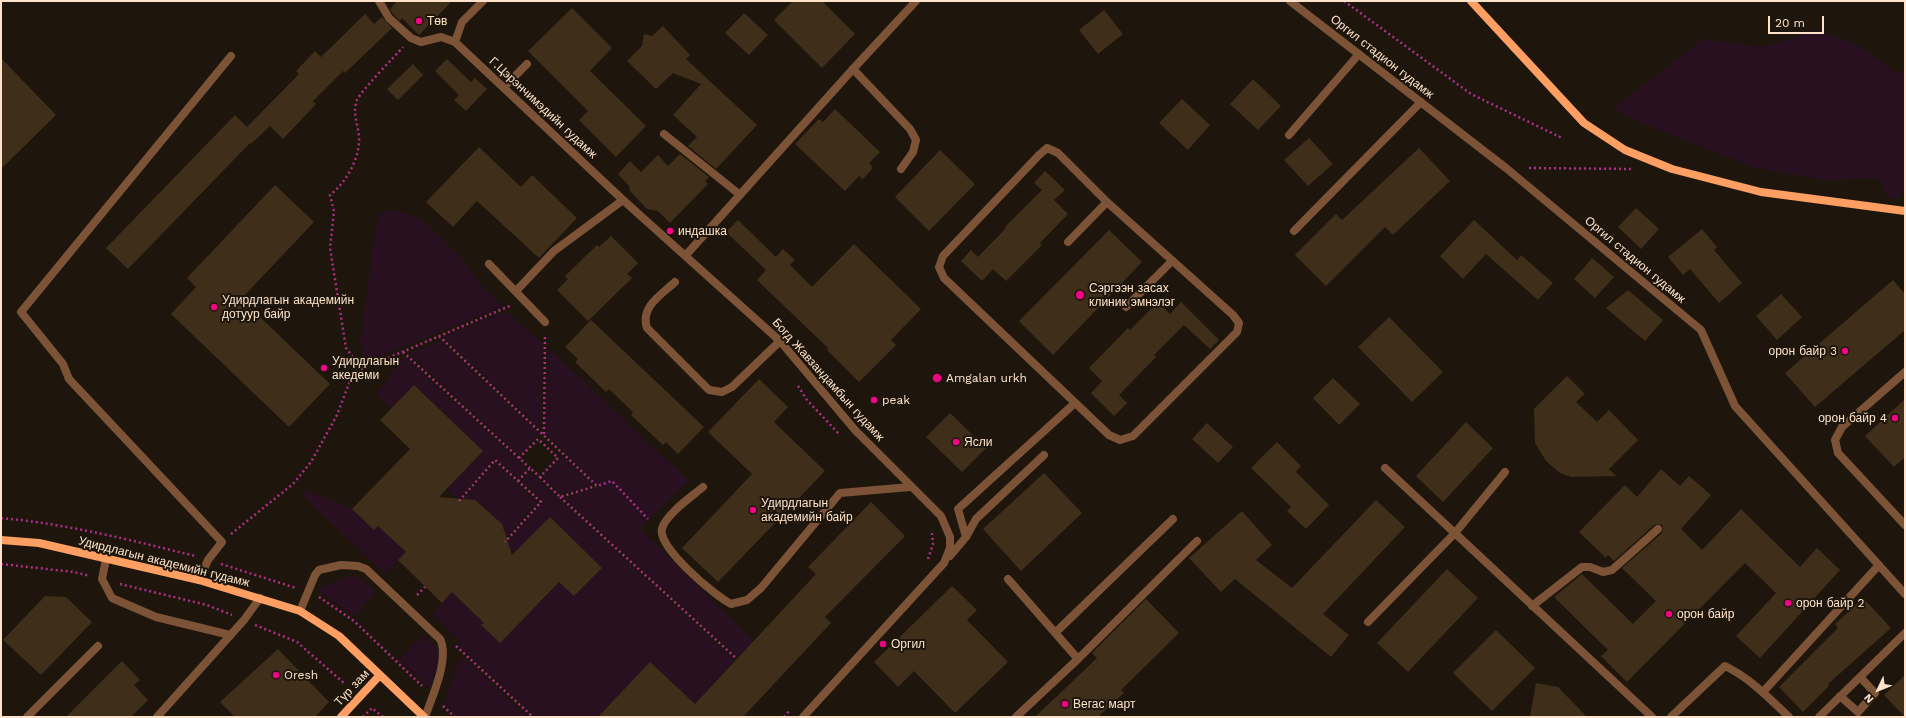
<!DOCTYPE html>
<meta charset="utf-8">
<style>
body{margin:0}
#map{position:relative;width:1906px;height:718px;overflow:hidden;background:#1e160c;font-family:"Work Sans",sans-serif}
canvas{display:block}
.frame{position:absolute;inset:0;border:2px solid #fee3ca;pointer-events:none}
.north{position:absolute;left:1858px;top:670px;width:40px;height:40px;-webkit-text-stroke:3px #1e160c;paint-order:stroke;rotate:227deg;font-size:11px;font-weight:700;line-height:16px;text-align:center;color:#fee3ca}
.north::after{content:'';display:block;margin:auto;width:14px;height:18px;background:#fee3ca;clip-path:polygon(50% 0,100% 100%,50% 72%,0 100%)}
.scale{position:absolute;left:1768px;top:16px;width:56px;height:18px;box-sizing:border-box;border:2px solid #fee3ca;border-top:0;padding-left:5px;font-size:12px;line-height:14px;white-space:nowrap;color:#fee3ca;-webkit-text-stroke:3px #1e160c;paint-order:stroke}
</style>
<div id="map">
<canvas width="1906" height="718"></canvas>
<div class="frame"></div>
<div class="north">N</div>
<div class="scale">20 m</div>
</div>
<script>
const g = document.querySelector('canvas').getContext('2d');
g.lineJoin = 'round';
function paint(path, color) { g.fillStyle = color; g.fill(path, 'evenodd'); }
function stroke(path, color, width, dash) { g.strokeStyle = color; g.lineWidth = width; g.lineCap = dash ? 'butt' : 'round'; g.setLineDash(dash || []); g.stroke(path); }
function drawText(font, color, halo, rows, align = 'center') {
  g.font = font + ' "Work Sans",sans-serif'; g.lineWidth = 4; g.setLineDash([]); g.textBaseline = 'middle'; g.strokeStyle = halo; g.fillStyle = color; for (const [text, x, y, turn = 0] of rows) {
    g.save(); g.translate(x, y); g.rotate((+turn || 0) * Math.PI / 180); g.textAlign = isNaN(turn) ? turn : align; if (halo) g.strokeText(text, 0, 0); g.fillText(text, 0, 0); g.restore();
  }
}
paint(new Path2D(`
 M1818,30L1856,44L1895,72L1905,71V189L1898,198L1888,197L1878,178L1824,180L1753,167L1647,125L1613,108L1669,66L1702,39L1764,47Z
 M392,210L414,216L426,223L464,261L480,284L503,306L368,361L364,360L360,341L377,220L381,212Z
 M507,311L543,344L542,430L443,337Z
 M439,341L539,433L519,455L409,353Z
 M547,347L689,481L639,528L754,641L739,658L564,498L598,488L597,484L546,433Z
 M404,356L527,469L518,478L495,458L458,500L447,489L483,451L414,385L391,408L377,394Z
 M563,456L593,485L561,494L543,477Z
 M495,464L537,502L505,538L502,524L475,500H462Z
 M530,472L735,661L695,704L650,662L601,714L603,717H537L460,647L458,640L432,614L452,592L484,623L482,625L559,582L575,596L602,568L550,517L515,552L506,544L544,501L522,481Z
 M307,490L352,509L378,526L406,552L385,574L303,496Z
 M351,576L361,578L376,592L354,616L320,592V588L323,586Z
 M422,635L438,651L440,657L431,687L429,688L399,660Z
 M462,658L468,661L528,717H458L444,704L459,662Z`), '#281020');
paint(new Path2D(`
 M397,1H452L419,35L402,18L400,21L393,14L390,9Z
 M793,1H822L855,34L822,68L774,20Z
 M572,8L612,48L590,71L646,126L616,157L579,120L588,111L528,51Z
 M1104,10L1123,34L1098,54L1079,30Z
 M744,13L768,35L749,55L725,33Z
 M365,14L374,24L382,17L392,28L345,73L343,71L313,101L316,104L283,139L270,126L251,144L250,143L128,269L106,248L235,115L247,127L299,74L296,71L315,51L321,57Z
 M663,26L690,55L686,59L757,125L716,169L688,146L697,137L673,115L701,84L673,73L656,89L627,61L642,46L644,34L652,36Z
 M1,58L56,115L1,169Z
 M447,59L471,82L475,78L487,89L466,111L454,100L459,95L435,71Z
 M413,64L423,75L398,100L387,89Z
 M1253,79L1281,106L1258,130L1230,104Z
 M1182,99L1210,125L1188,150L1159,123Z
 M835,109L880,152L869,163L873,168L863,179L859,176L845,191L795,144L819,119L823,122Z
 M1309,138L1333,164L1308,186L1284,160Z
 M479,147L521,187L532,175L577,218L539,258L477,201L453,227L426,202Z
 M1419,148L1450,181L1393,235L1385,227L1326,286L1295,255L1336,214L1342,220Z
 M940,150L975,184L929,231L895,197Z
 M680,154L709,177L705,181L708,184L670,223L658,211L647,209L630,191L629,186L618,174L630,161L641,172L658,155L668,166Z
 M1045,171L1065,190L1054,200L1068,214L1040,243L1042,245L1006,281L993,269L982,281L961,261L971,250L978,257L1006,228L1005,227L1042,190L1034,183Z
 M275,185L314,222L241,299L330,384L289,427L171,314L196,287L187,278Z
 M1636,208L1659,229L1641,249L1618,227Z
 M738,220L776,257L783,249L795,260L790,265L812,287L854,244L921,309L891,340L896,345L859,382L827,350L828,348L757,280L766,270L726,232Z
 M1474,220L1517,260L1521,255L1553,283L1538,300L1486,254L1463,279L1440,256Z
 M1702,229L1717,247L1714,250L1742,283L1719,303L1690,269L1683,275L1668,257Z
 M1109,230L1142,262L1053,355L1019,321Z
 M611,236L638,263L627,274L632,278L588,321L557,290L568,279L565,276L597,245L599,247Z
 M1592,258L1614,277L1595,298L1574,279Z
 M1893,280L1905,294V330L1815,407L1785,373Z
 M1628,290L1663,320L1645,341L1606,308Z
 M1781,294L1802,317L1777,340L1756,316Z
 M1158,302L1170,314L1181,302L1219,340L1210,349L1184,325L1154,355L1156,357L1119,395L1127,403L1114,416L1091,393L1102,381L1089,368L1128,328L1130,330Z
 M1389,317L1443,372L1412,402L1358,347Z
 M591,320L704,427L678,454L666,442L663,445L631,415L633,412L609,389L606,392L575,362L578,359L565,347Z
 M1567,376L1585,394L1576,402L1597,422L1609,410L1638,440L1609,469L1616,476L1571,477L1560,473L1546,461L1535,443L1534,409Z
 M1333,378L1360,404L1339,425L1313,398Z
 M759,379L788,407L774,422L825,471L718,582L682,548L752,474L708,432Z
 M414,385L483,451L439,497L475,500L502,524L512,555L550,517L602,568L574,596L559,582L500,643L481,625L484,623L452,592L442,603L398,560L406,552L378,526L374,530L352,509L410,449L380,420Z
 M1905,399V457L1894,467L1865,436Z
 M950,413L986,448L962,472L926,437Z
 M1466,422L1493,448L1443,502L1416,476Z
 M1207,423L1233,447L1218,463L1192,439Z
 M1277,442L1301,466L1296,472L1329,505L1306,529L1287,511L1291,507L1251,468Z
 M1661,469L1680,486L1689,476L1711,495L1681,529L1702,550L1741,509L1800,567L1817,548L1840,570L1760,658L1736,636L1776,593L1745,563L1627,682L1601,656L1608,650L1554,597L1582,574L1633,624L1656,601L1622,568L1662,533L1663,528L1662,525L1657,524L1654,525L1614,561L1608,555L1606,558L1579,532L1625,485L1637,497Z
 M1044,473L1082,513L1021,571L983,529Z
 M1376,500L1405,527L1323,614L1349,635L1331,657L1235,579L1221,592L1189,558L1242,511L1272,545L1256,560L1292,588Z
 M871,502L905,536L825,617L831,623L743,717H598L650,662L695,704L816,574L808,567Z
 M1447,569L1478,598L1408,672L1377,643Z
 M952,586L977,610L967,620L1008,662L955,713L914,671L898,687L874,662Z
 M45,596L66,597L92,622L41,675L3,640Z
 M1863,598L1891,628L1828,684L1829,686L1803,712L1779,687L1838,628L1835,624Z
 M1146,599L1179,633L1121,690L1124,693L1098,717H1035L1097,658L1092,653Z
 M1496,630L1535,668L1492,711L1453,673Z
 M278,649L329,702L315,717H235L220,702Z
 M122,661L140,680L134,685L148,700L131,717H66Z
 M1905,675V717L1884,695Z
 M1536,683L1558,687L1587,717H1530Z`), '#3f2e19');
stroke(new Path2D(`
 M1344,1L1471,94L1562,138
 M1529,168L1634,169
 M439,336L597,486L612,481L648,519
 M403,352L519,458
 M362,369L346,348L330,248L334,211L330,195C346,183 360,158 359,137C358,124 352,113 357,100C361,91 394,57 403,47
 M798,386L807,400L839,434
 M544,434L545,334
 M540,477L560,497L596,486
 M518,481L530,468L540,477L558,458L538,439L519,458L530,468
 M560,497L737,659
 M459,501L495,460L541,502L505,542
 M1,518C67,524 131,540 195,556
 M231,534L293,484L311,462L337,415L353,373L512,305
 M928,559L933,544L932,533
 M1,564L74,572L90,576
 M221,564L296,588
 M120,584L207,605L232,615
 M417,595L425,587
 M319,597L354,621L422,686
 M255,625L297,642L345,684
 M456,646L533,717
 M443,706L455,717
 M363,717L372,708L383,717
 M784,717L790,710`), '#ae2f88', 2.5, [2, 3]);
stroke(new Path2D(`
 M853,69L910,129L916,140L913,152L901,169
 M664,134L739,194
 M1289,135L1359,54
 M1294,231L1421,102
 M489,264L545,322
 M675,282C661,295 640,307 647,328L709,390L722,392L732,387L780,341
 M516,291L554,251L623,200
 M1905,372L1842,427L1835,440L1838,453L1905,525
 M1385,468L1652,717
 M703,487C691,497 665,515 662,529C657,547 715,596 731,604L747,600L761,588L840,493L910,487
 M106,559L102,579L112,598L156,617L230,635
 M1008,579L1078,659L1016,717
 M1532,606L1582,567H1590L1603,572L1612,570L1658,529
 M300,611L315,575L319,570L341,565L358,566L366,569L440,639C450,658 432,697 425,717
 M1368,622L1455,533L1505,472
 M1055,633L1173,519
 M1078,659L1197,541
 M1763,692L1879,565
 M1840,696L1858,712L1875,693L1860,677
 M27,717L98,646
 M1671,717L1725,666C1750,678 1769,698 1789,717
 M1819,717L1905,633`), '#7d5338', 8);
stroke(new Path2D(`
 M379,1L389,18L411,38L421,42L441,37L455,42L623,200L780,341L855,430L941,516L950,537V548L944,563L803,717
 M1290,1L1506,168L1701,330L1735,406L1905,594
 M455,42L462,22L483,1
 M504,87L527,64
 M1047,148L1058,153L1107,202L1233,315L1239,323L1237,332L1133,436L1120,440L1109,435L944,278L939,267L943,256L1039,155Z
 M1068,242L1107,202
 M686,255L853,69L916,1
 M1126,307L1172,261
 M966,537L958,509L1075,403
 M950,556L966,537L976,519L1044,455
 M199,580L208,560L222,542L69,379L63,364L21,312L231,56
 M157,717L244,620L260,598`), '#7d5338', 8);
stroke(new Path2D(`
 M1471,1L1584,123L1625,150L1672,169L1761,192L1905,211
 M1,540L39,543L199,580L300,611L339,636L424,717
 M341,717L380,675`), '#fd9e63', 8);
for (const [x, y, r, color] of [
 [419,21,4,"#f10484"],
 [670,231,4,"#f10484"],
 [1080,295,5,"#f10484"],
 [214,307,4,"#f10484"],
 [1845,351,4,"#f10484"],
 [324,368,4,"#f10484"],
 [937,378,5,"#f10484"],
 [874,400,4,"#f10484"],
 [1895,418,4,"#f10484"],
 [956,442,4,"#f10484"],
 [753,510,4,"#f10484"],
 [1788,603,4,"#f10484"],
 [1669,614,4,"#f10484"],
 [883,644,4,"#f10484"],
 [276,675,4,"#f10484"],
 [1065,704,4,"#f10484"]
]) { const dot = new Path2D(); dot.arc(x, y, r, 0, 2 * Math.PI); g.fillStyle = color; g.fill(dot); stroke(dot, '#1e160c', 1.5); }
drawText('12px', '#fee3ca', '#1e160c', [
 ["Төв",427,21],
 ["индашка",678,231],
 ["Сэргээн засах",1089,288],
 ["клиник эмнэлэг",1089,302],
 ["Удирдлагын академийн",222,300],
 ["дотуур байр",222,314],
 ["орон байр 3",1837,351,"right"],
 ["Удирдлагын",332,361],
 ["акедеми",332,375],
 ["Amgalan urkh",946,378],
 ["peak",882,400],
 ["орон байр 4",1887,418,"right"],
 ["Ясли",964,442],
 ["Удирдлагын",761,503],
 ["академийн байр",761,517],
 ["орон байр 2",1796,603],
 ["орон байр",1677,614],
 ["Оргил",891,644],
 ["Oresh",284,675],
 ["Вегас март",1073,704]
], 'left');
drawText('12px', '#fee3ca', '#1e160c', [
 ["Оргил стадион гудамж",1382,57,38],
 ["Г.Цэрэнчимэдийн гудамж",543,108,43],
 ["Оргил стадион гудамж",1635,260,40],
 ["Богд Жавзандамбын гудамж",828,380,48],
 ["Удирдлагын академийн гудамж",164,562,14],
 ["Түр зам",352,688,-47]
]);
</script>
